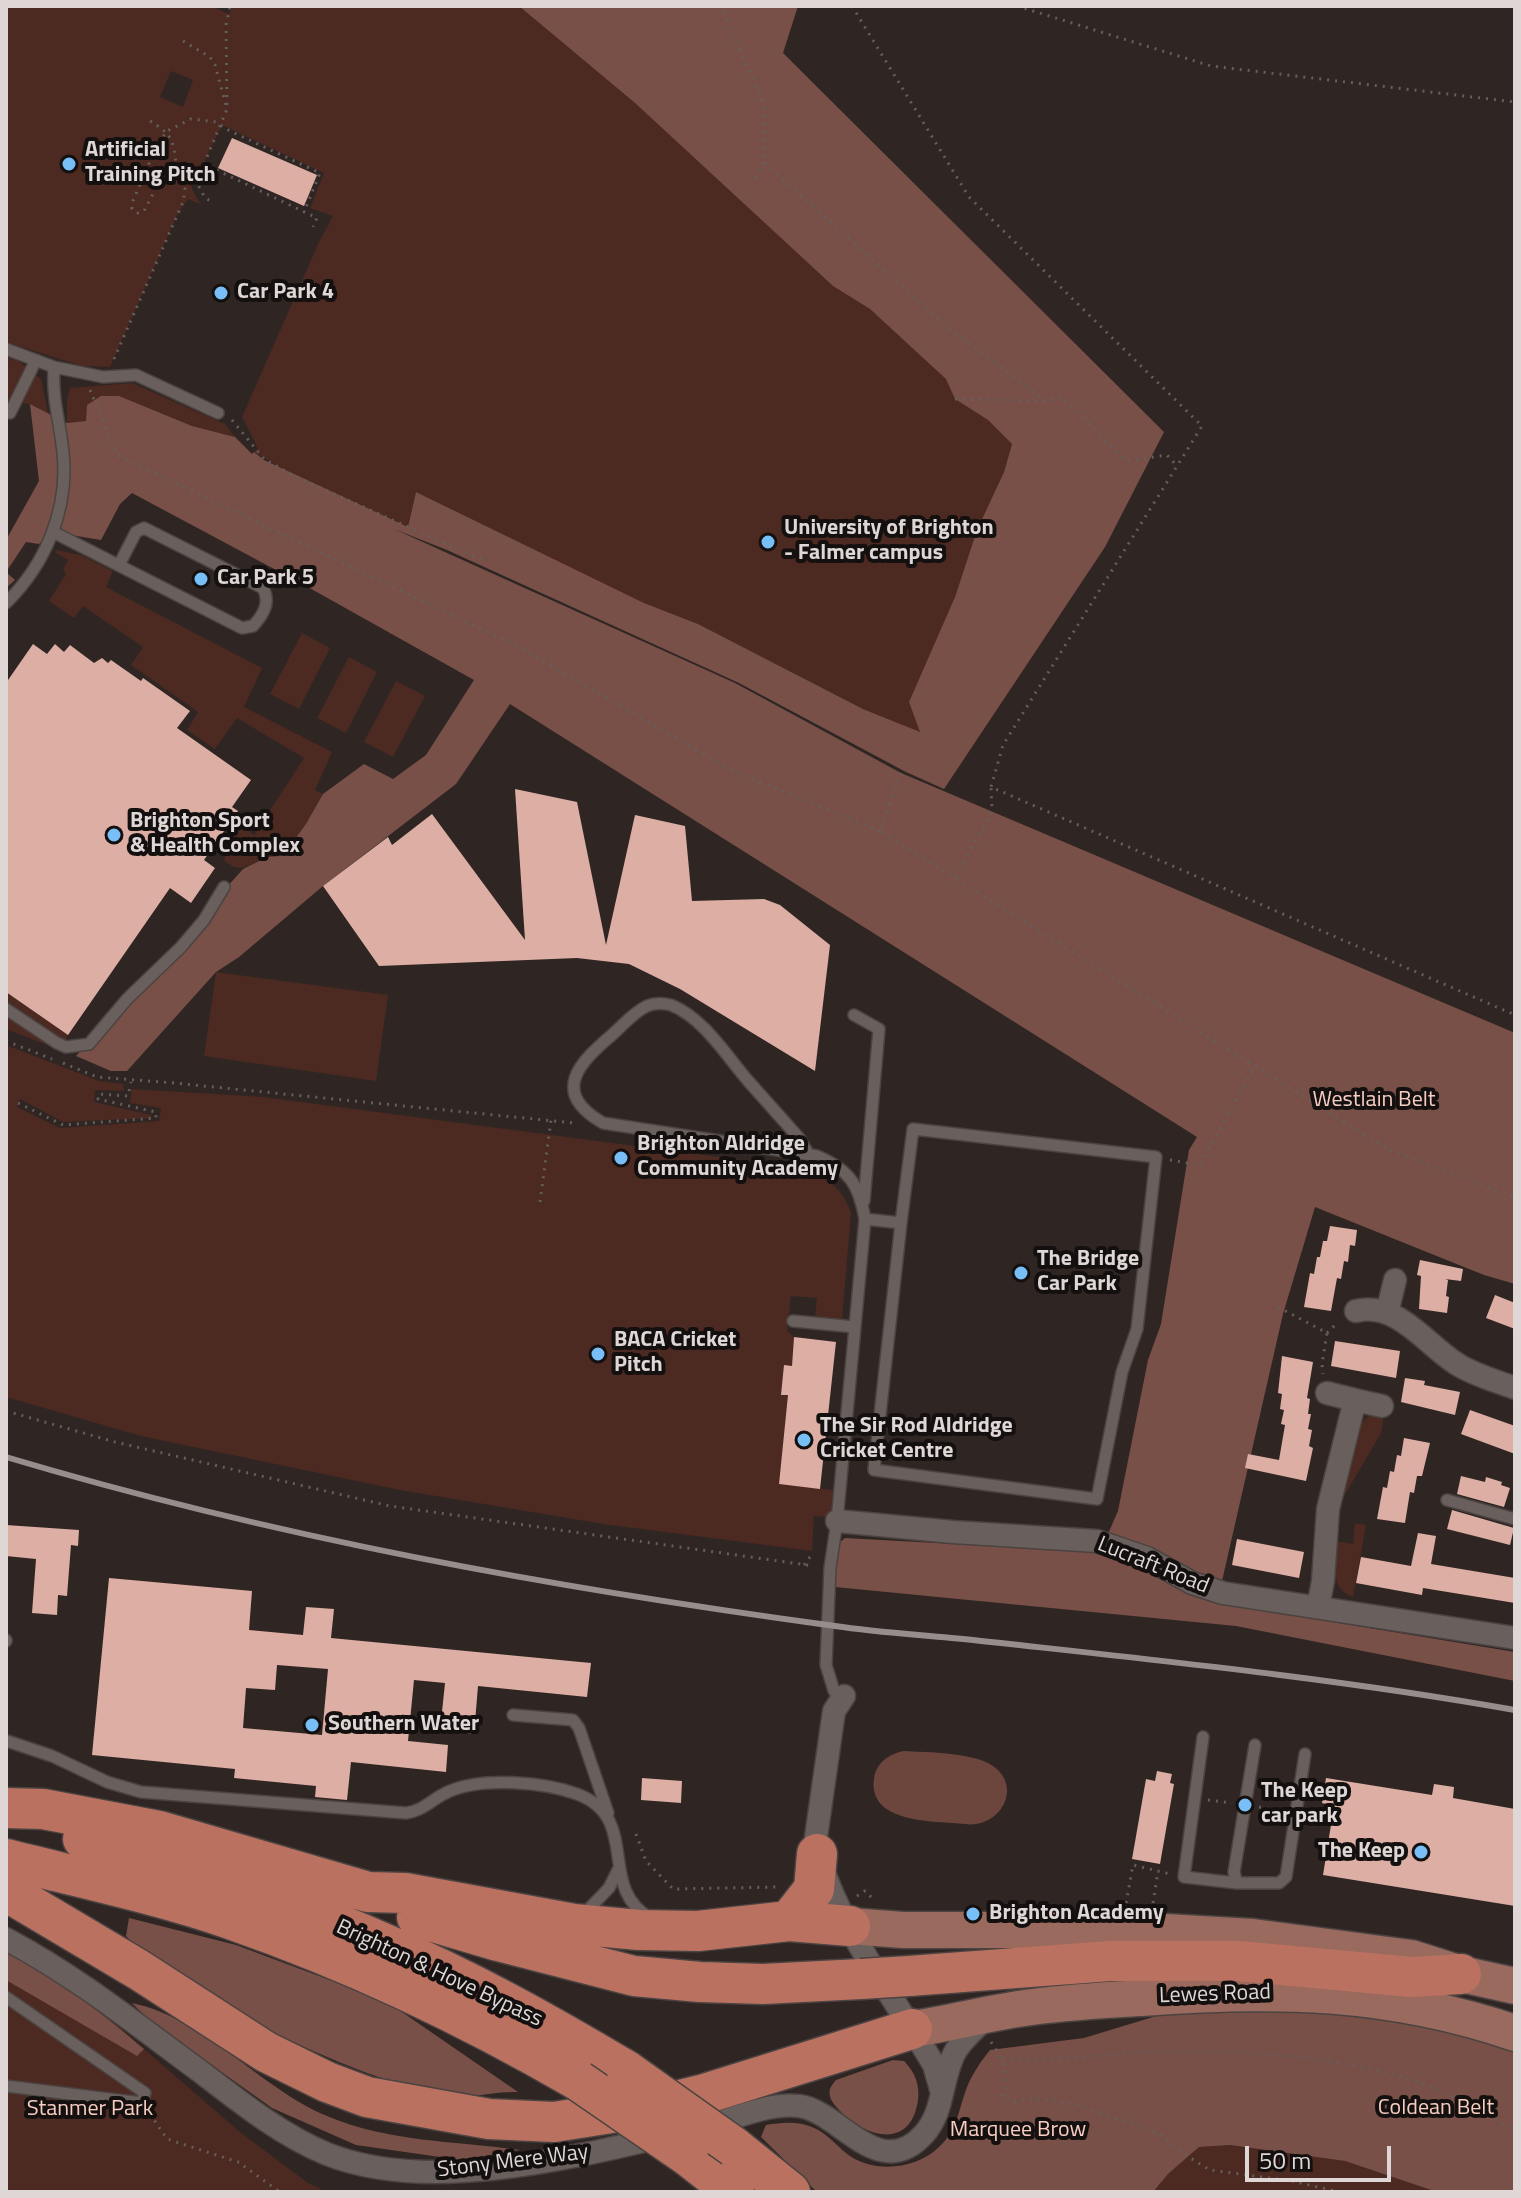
<!DOCTYPE html>
<style>
body{margin:0}
#map{position:relative;width:1521px;height:2198px;overflow:hidden;background:#2f2624;font-family:"Titillium Web",sans-serif}
canvas{display:block}
.frame{position:absolute;inset:0;border:8px solid #ded7d6;pointer-events:none}
.scale{position:absolute;left:1245px;top:2146px;width:146px;height:36px;box-sizing:border-box;border:4px solid #ded7d6;border-top:0;padding-left:10px;font-size:24px;line-height:28px;white-space:nowrap;color:#ded7d6;-webkit-text-stroke:6px #14100f;paint-order:stroke}
</style>
<div id="map">
<canvas width="1521" height="2198"></canvas>
<div class="frame"></div>
<div class="scale">50 m</div>
</div>
<script>
const g = document.querySelector('canvas').getContext('2d');
g.lineJoin = 'round';
function paint(path, color) { g.fillStyle = color; g.fill(path, 'evenodd'); }
function stroke(path, color, width, dash) { g.strokeStyle = color; g.lineWidth = width; g.lineCap = dash ? 'butt' : 'round'; g.setLineDash(dash || []); g.stroke(path); }
function drawText(font, color, halo, rows, align = 'center') {
  g.font = font + ' "Titillium Web",sans-serif'; g.lineWidth = 8; g.setLineDash([]); g.textBaseline = 'middle'; g.strokeStyle = halo; g.fillStyle = color; for (const [text, x, y, turn = 0] of rows) {
    g.save(); g.translate(x, y); g.rotate((+turn || 0) * Math.PI / 180); g.textAlign = isNaN(turn) ? turn : align; if (halo) g.strokeText(text, 0, 0); g.fillText(text, 0, 0); g.restore();
  }
}
paint(new Path2D(`
 M6,6H211L229,14L233,6H519L635,103L833,286L870,309L947,379L955,399L988,420L1012,444L1004,472L977,530L953,603L909,702L921,733L863,709L698,624L644,603L416,492L408,527L296,477L254,452L258,448L242,417L319,242L333,216L310,208L324,173L222,125L198,175L192,174C189,187 194,194 201,204L188,199L178,213L110,367L82,366L6,342ZM171,71L193,80L183,107L160,97Z
 M6,357L20,362L41,379L48,413L30,404L6,402Z
 M132,383L225,424L235,437L192,426L118,396L86,421L67,423V400L70,388Z
 M56,550L81,555L113,571L106,587L262,668L244,707L332,752L315,790L323,794C312,813 301,841 283,853C276,858 266,857 258,861C244,868 237,872 224,860L237,822L254,835L304,758L237,718L215,749L187,730L198,712L131,665L143,647L83,606L74,618L49,601L66,574L63,569L68,560L56,553Z
 M302,633L330,648L299,709L270,694Z
 M349,657L377,672L346,733L317,718Z
 M396,681L425,696L393,757L364,742Z
 M216,972L388,995L376,1081L204,1056Z
 M6,992L68,1035L60,1050L6,1029Z
 M6,1045L99,1081L123,1084L124,1091L95,1090L94,1102L151,1115L152,1118L63,1122L20,1099L17,1107L60,1128L159,1121L161,1108L130,1103L132,1089L263,1097L802,1168C826,1175 843,1189 851,1213L842,1320L815,1316L817,1298L791,1296L787,1331L794,1337L792,1366H784L789,1387L779,1484L833,1490L830,1517L814,1516L812,1551L603,1524L400,1490L141,1436L6,1397Z
 M1372,1413L1384,1415L1381,1433L1340,1503L1360,1424Z
 M1355,1523L1366,1525L1353,1597C1329,1589 1335,1561 1336,1541L1353,1544Z
 M6,1956L113,2022L240,2132L308,2183L327,2192H6Z
 M1230,2145L1345,2161L1437,2192H1153L1168,2174L1199,2147Z`), '#4c2921');
paint(new Path2D(`
 M519,6H798L783,53L1164,432L1105,547L944,789L906,772L739,683L447,550L394,529L735,683L901,773L1515,1033V1284L1484,1275L1315,1207L1283,1314L1217,1603L1515,1652V1681L1236,1626L835,1587L837,1545L845,1538L1100,1552L1118,1511L1148,1360L1161,1324L1189,1150L1197,1137L510,704L456,784L323,886L239,957L216,972L127,1071H111L76,1056L243,869L267,857L279,856L287,850L306,824L323,794L364,764L393,779L426,755L474,680L306,586L132,493L120,504L101,540L53,532L39,544L26,542L6,572L15,580L6,588V540L39,481L30,404L67,423L86,421L87,405L101,396H119L192,426L235,437L252,454L254,452L264,460L408,527L416,492L644,603L698,624L863,709L920,732L909,702L955,597L977,530L1004,472L1012,444L988,420L955,399L946,379L870,309L833,286L635,103Z
 M129,1918L236,1945L386,2001L518,2092C494,2091 469,2099 445,2097C434,2096 421,2090 410,2087C329,2064 184,1996 126,1936Z
 M6,1953C56,1976 103,2014 144,2049L137,2056L6,1980Z
 M132,2003C207,2019 258,2087 327,2116C387,2142 456,2141 520,2150L461,2160L356,2145L272,2108L150,2021Z
 M1199,2003L1332,2009L1421,2024L1515,2051V2192H1437L1345,2161L1230,2145L1199,2147L1168,2174L1153,2192H817L761,2137L766,2125C781,2123 795,2121 809,2126C828,2132 837,2148 853,2158C879,2173 918,2168 939,2147C957,2131 959,2108 967,2087C973,2073 981,2061 990,2050L1084,2038Z
 M893,2060L904,2061C915,2072 920,2085 918,2100C911,2150 866,2138 840,2111C836,2106 831,2102 830,2096C828,2089 832,2085 836,2080Z`), '#795047');
paint(new Path2D(`
 M904,1751C926,1752 976,1753 993,1766C1024,1788 999,1829 965,1824C935,1821 867,1824 874,1778C877,1762 889,1754 904,1751Z`), '#6c453c');
paint(new Path2D(`
 M232,138L317,175L304,206L218,168Z
 M33,644L47,654L55,644L64,652L70,645L94,663L102,658L108,663L111,660L141,681L143,678L190,711L177,728L251,780L232,807L238,811L204,860L215,868L191,903L170,888L68,1035L6,992V683Z
 M515,789L577,802L606,945L635,815L685,826L692,901L764,899L780,905L830,945L815,1071L680,989L629,964L577,958L379,966L323,886L388,837L392,845L432,814L525,940Z
 M1330,1226L1357,1230L1355,1246L1350,1245L1348,1262L1344,1261L1341,1279L1337,1278L1331,1311L1304,1307L1310,1273L1314,1274L1317,1257H1320L1323,1241H1327Z
 M1420,1260L1463,1269L1461,1281L1445,1279L1448,1280L1446,1296L1449,1297L1447,1313L1419,1309L1421,1276L1417,1275Z
 M1495,1295L1515,1303V1329L1486,1318Z
 M794,1337L836,1342L820,1489L779,1484L788,1395H781L784,1365L792,1366Z
 M1335,1341L1400,1351L1396,1378L1331,1366Z
 M1282,1356L1313,1362L1307,1398L1310,1399L1308,1414H1311L1308,1429L1312,1430L1309,1446L1313,1448L1306,1481L1245,1468L1248,1454L1279,1460L1285,1425L1281,1424L1284,1410L1280,1409L1282,1394L1278,1393Z
 M1405,1378L1425,1381L1424,1385L1460,1392L1455,1415L1401,1402Z
 M1470,1410L1515,1426V1454L1461,1434Z
 M1404,1438L1430,1443L1422,1476H1417L1414,1493L1410,1492L1405,1523L1377,1519L1383,1487L1387,1488L1390,1471L1394,1472L1397,1455L1401,1456Z
 M1461,1476L1485,1482L1486,1477L1502,1482L1501,1485L1510,1488L1504,1507L1457,1494Z
 M1452,1510L1514,1528L1510,1545L1447,1529Z
 M6,1525L79,1530L78,1546L71,1545L67,1596L58,1595L57,1615L32,1613L36,1559L6,1556Z
 M1418,1533L1436,1536L1431,1564L1515,1578V1603L1423,1588L1422,1595L1356,1583L1361,1557L1411,1566Z
 M1237,1539L1304,1552L1299,1578L1232,1565Z
 M109,1578L252,1591L249,1630L303,1635L306,1607L334,1609L331,1638L591,1663L587,1697L478,1686L474,1734L440,1731L445,1683L414,1680L408,1741L448,1745L446,1772L351,1762L347,1800L315,1797L316,1786L234,1778L235,1769L92,1755ZM277,1665L328,1669L322,1735L243,1728L246,1688L275,1690Z
 M1157,1771L1172,1774L1170,1783L1174,1784L1160,1864L1132,1859L1146,1779L1155,1781Z
 M642,1778L682,1781L681,1803L641,1800Z
 M1326,1778L1432,1795L1434,1784L1454,1787L1453,1798L1515,1809V1906L1323,1875L1334,1806L1322,1803Z`), '#ddaea3');
const lane = new Path2D(`
 M6,349L54,367C52,401 60,421 63,453C69,508 46,564 6,603
 M54,367L103,377L136,375L218,413
 M10,413L36,360
 M53,532L242,628L253,626C263,615 271,603 263,588L144,528L136,532L119,565
 M6,1009L57,1043L66,1047L89,1044L127,999L181,947L204,920L224,887
 M854,1015L879,1029L864,1201
 M809,1155L799,1138C783,1120 766,1101 750,1083C727,1057 704,1018 671,1005C663,1003 654,1003 647,1006C634,1012 623,1025 613,1034C580,1062 549,1092 603,1123L817,1156C850,1170 859,1185 865,1219L837,1521L830,1568L826,1665L834,1691L844,1696
 M865,1219L901,1223L913,1129L1156,1157L1137,1329L1122,1372L1097,1499L874,1470L901,1223
 M793,1321L855,1327
 M1447,1500L1515,1519
 M6,1641V1640
 M513,1715L573,1720L579,1728L608,1813
 M1203,1737L1184,1877L1237,1883H1279L1286,1877L1305,1754
 M7,1741L52,1756L107,1782L141,1792L406,1813C424,1811 434,1797 450,1791C483,1777 544,1782 577,1794C642,1818 596,1887 650,1918
 M1237,1883L1234,1872L1255,1745
 M583,1915L609,1888L618,1870
 M6,1997L145,2093L142,2103L6,2086`);
const street = new Path2D(`
 M1356,1311C1398,1301 1426,1345 1457,1364C1474,1375 1496,1381 1515,1388
 M1387,1313L1395,1280
 M1355,1400L1382,1406
 M837,1521L953,1532L1097,1541L1147,1558L1192,1583L1223,1593L1515,1638
 M1318,1607L1323,1581L1328,1509L1355,1400L1327,1393
 M844,1696L834,1711L816,1837C823,1907 898,2002 934,2065L942,2093
 M6,1939C76,1976 137,2025 201,2072C240,2102 281,2135 327,2154C425,2193 563,2160 661,2137
 M702,2127C732,2120 768,2102 799,2106C840,2111 879,2184 924,2134C944,2112 941,2080 954,2054C961,2040 976,2028 987,2017`);
const primary = new Path2D(`
 M850,1926L903,1930H1131L1253,1937L1411,1958L1461,1974L1515,1986
 M912,2029C952,2023 992,2012 1032,2007C1068,2002 1105,2000 1141,1998C1273,1988 1389,1990 1515,2033`);
const highway = new Path2D(`
 M6,1808L43,1809L159,1831L368,1892L405,1893L574,1924L639,1930L698,1931L789,1921L850,1926
 M83,1839C184,1870 286,1900 383,1943C468,1979 548,2024 627,2071
 M6,1859C81,1878 157,1894 230,1919C351,1961 469,2017 579,2081
 M6,1891L139,1970L266,2052L327,2082L367,2097L489,2119L554,2122L656,2106L701,2095L912,2029
 M417,1917L498,1941L634,1976L700,1982L763,1984L861,1979
 M789,1921L814,1889L817,1854
 M909,1976L1110,1961H1238L1412,1977L1461,1974
 M734,2147L790,2192
 M688,2156L734,2192`);
stroke(lane, '#4b4341', 14);
stroke(street, '#4b4341', 25);
stroke(primary, '#4b4341', 39);
stroke(highway, '#4b4341', 43);
stroke(new Path2D(`
 M726,6L722,9L764,105L763,161L955,333L1046,401
 M852,6L969,197L1202,426L1003,745L991,787L1515,1015
 M1017,6L1211,66L1515,102
 M183,41L210,57L215,65L227,109L204,164L317,218L313,227
 M227,105L226,25L230,6
 M150,121C172,134 174,141 176,166
 M204,164L197,183L205,198L213,202
 M756,178L765,162
 M114,359L183,202C185,189 189,173 176,167L164,173L144,211L138,213L132,209V203L157,145L167,131L191,119L215,122L230,131L320,173L304,212
 M90,390L117,455L519,647L731,770L880,831
 M955,399L1046,401L1062,397L1126,461L1167,455L1176,465
 M232,420L264,459L296,477L483,560
 M901,773L880,831L1389,1150L1515,1197
 M956,877L992,811L991,787
 M6,1041L52,1059
 M63,1063L97,1077L174,1083L574,1123
 M18,1103L63,1125L156,1118V1112L98,1099L99,1094L128,1096L131,1082
 M1170,1160L1200,1165L1255,1066
 M540,1202L551,1120
 M1278,1307L1327,1333L1322,1364L1323,1374
 M1327,1333L1338,1322
 M6,1411L115,1442L390,1506L814,1566
 M804,1565L810,1557H815
 M1208,1800L1232,1803
 M1259,1807L1279,1810
 M636,1834L646,1861L673,1889L777,1887
 M857,1896L865,1891L872,1898
 M1126,1903L1133,1865L1170,1874
 M1153,1903L1158,1871
 M991,2042C1003,2059 1011,2078 1002,2097L1015,2102L1035,2098L1069,2103L1140,2126L1159,2134L1187,2156L1210,2170L1292,2181L1339,2192
 M1002,2058C1049,2062 1096,2055 1143,2052C1227,2049 1324,2054 1405,2078C1443,2089 1480,2111 1515,2131
 M150,2114L167,2139L238,2162L280,2192`), '#665e5c', 3, [2, 6]);
stroke(lane, '#695f5c', 11);
stroke(street, '#695f5c', 22);
stroke(primary, '#9a6a5e', 36);
stroke(highway, '#bb7160', 40);
stroke(new Path2D(`
 M6,1457C277,1538 555,1588 835,1626C881,1633 927,1635 973,1640C1154,1660 1335,1678 1515,1710`), '#968e8d', 6);
const highwayBridge = new Path2D(`
 M861,1979L909,1976
 M627,2071L734,2147
 M579,2081L688,2156`);
stroke(highwayBridge, '#4b4341', 43, []);
stroke(highwayBridge, '#bb7160', 40);
for (const [x, y, r, color] of [
 [69,164,8,"#78bff7"],
 [221,293,8,"#78bff7"],
 [768,542,8,"#78bff7"],
 [201,579,8,"#78bff7"],
 [114,835,8,"#78bff7"],
 [621,1158,8,"#78bff7"],
 [1021,1273,8,"#78bff7"],
 [598,1354,8,"#78bff7"],
 [804,1440,8,"#78bff7"],
 [312,1725,8,"#78bff7"],
 [1245,1805,8,"#78bff7"],
 [1421,1852,8,"#78bff7"],
 [973,1914,8,"#78bff7"]
]) { const dot = new Path2D(); dot.arc(x, y, r, 0, 2 * Math.PI); g.fillStyle = color; g.fill(dot); stroke(dot, '#14100f', 3); }
drawText('bold 22px', '#ded7d6', '#14100f', [
 ["Artificial",85,151],
 ["Training Pitch",85,176],
 ["Car Park 4",237,293],
 ["University of Brighton",784,529],
 ["- Falmer campus",784,554],
 ["Car Park 5",217,579],
 ["Brighton Sport",130,822],
 ["& Health Complex",130,847],
 ["Brighton Aldridge",637,1145],
 ["Community Academy",637,1170],
 ["The Bridge",1037,1260],
 ["Car Park",1037,1285],
 ["BACA Cricket",614,1341],
 ["Pitch",614,1366],
 ["The Sir Rod Aldridge",820,1427],
 ["Cricket Centre",820,1452],
 ["Southern Water",328,1725],
 ["The Keep",1261,1792],
 ["car park",1261,1817],
 ["The Keep",1405,1852,"right"],
 ["Brighton Academy",989,1914]
], 'left');
drawText('22px', '#f7ccc1', '#14100f', [
 ["Westlain Belt",1374,1101],
 ["Coldean Belt",1436,2109],
 ["Stanmer Park",90,2110],
 ["Marquee Brow",1018,2131]
]);
drawText('22px', '#ded7d6', '#14100f', [
 ["Lucraft Road",1153,1566,22],
 ["Brighton & Hove Bypass",439,1974,25],
 ["Lewes Road",1215,1995,-2],
 ["Stony Mere Way",513,2162,-7]
]);
</script>
